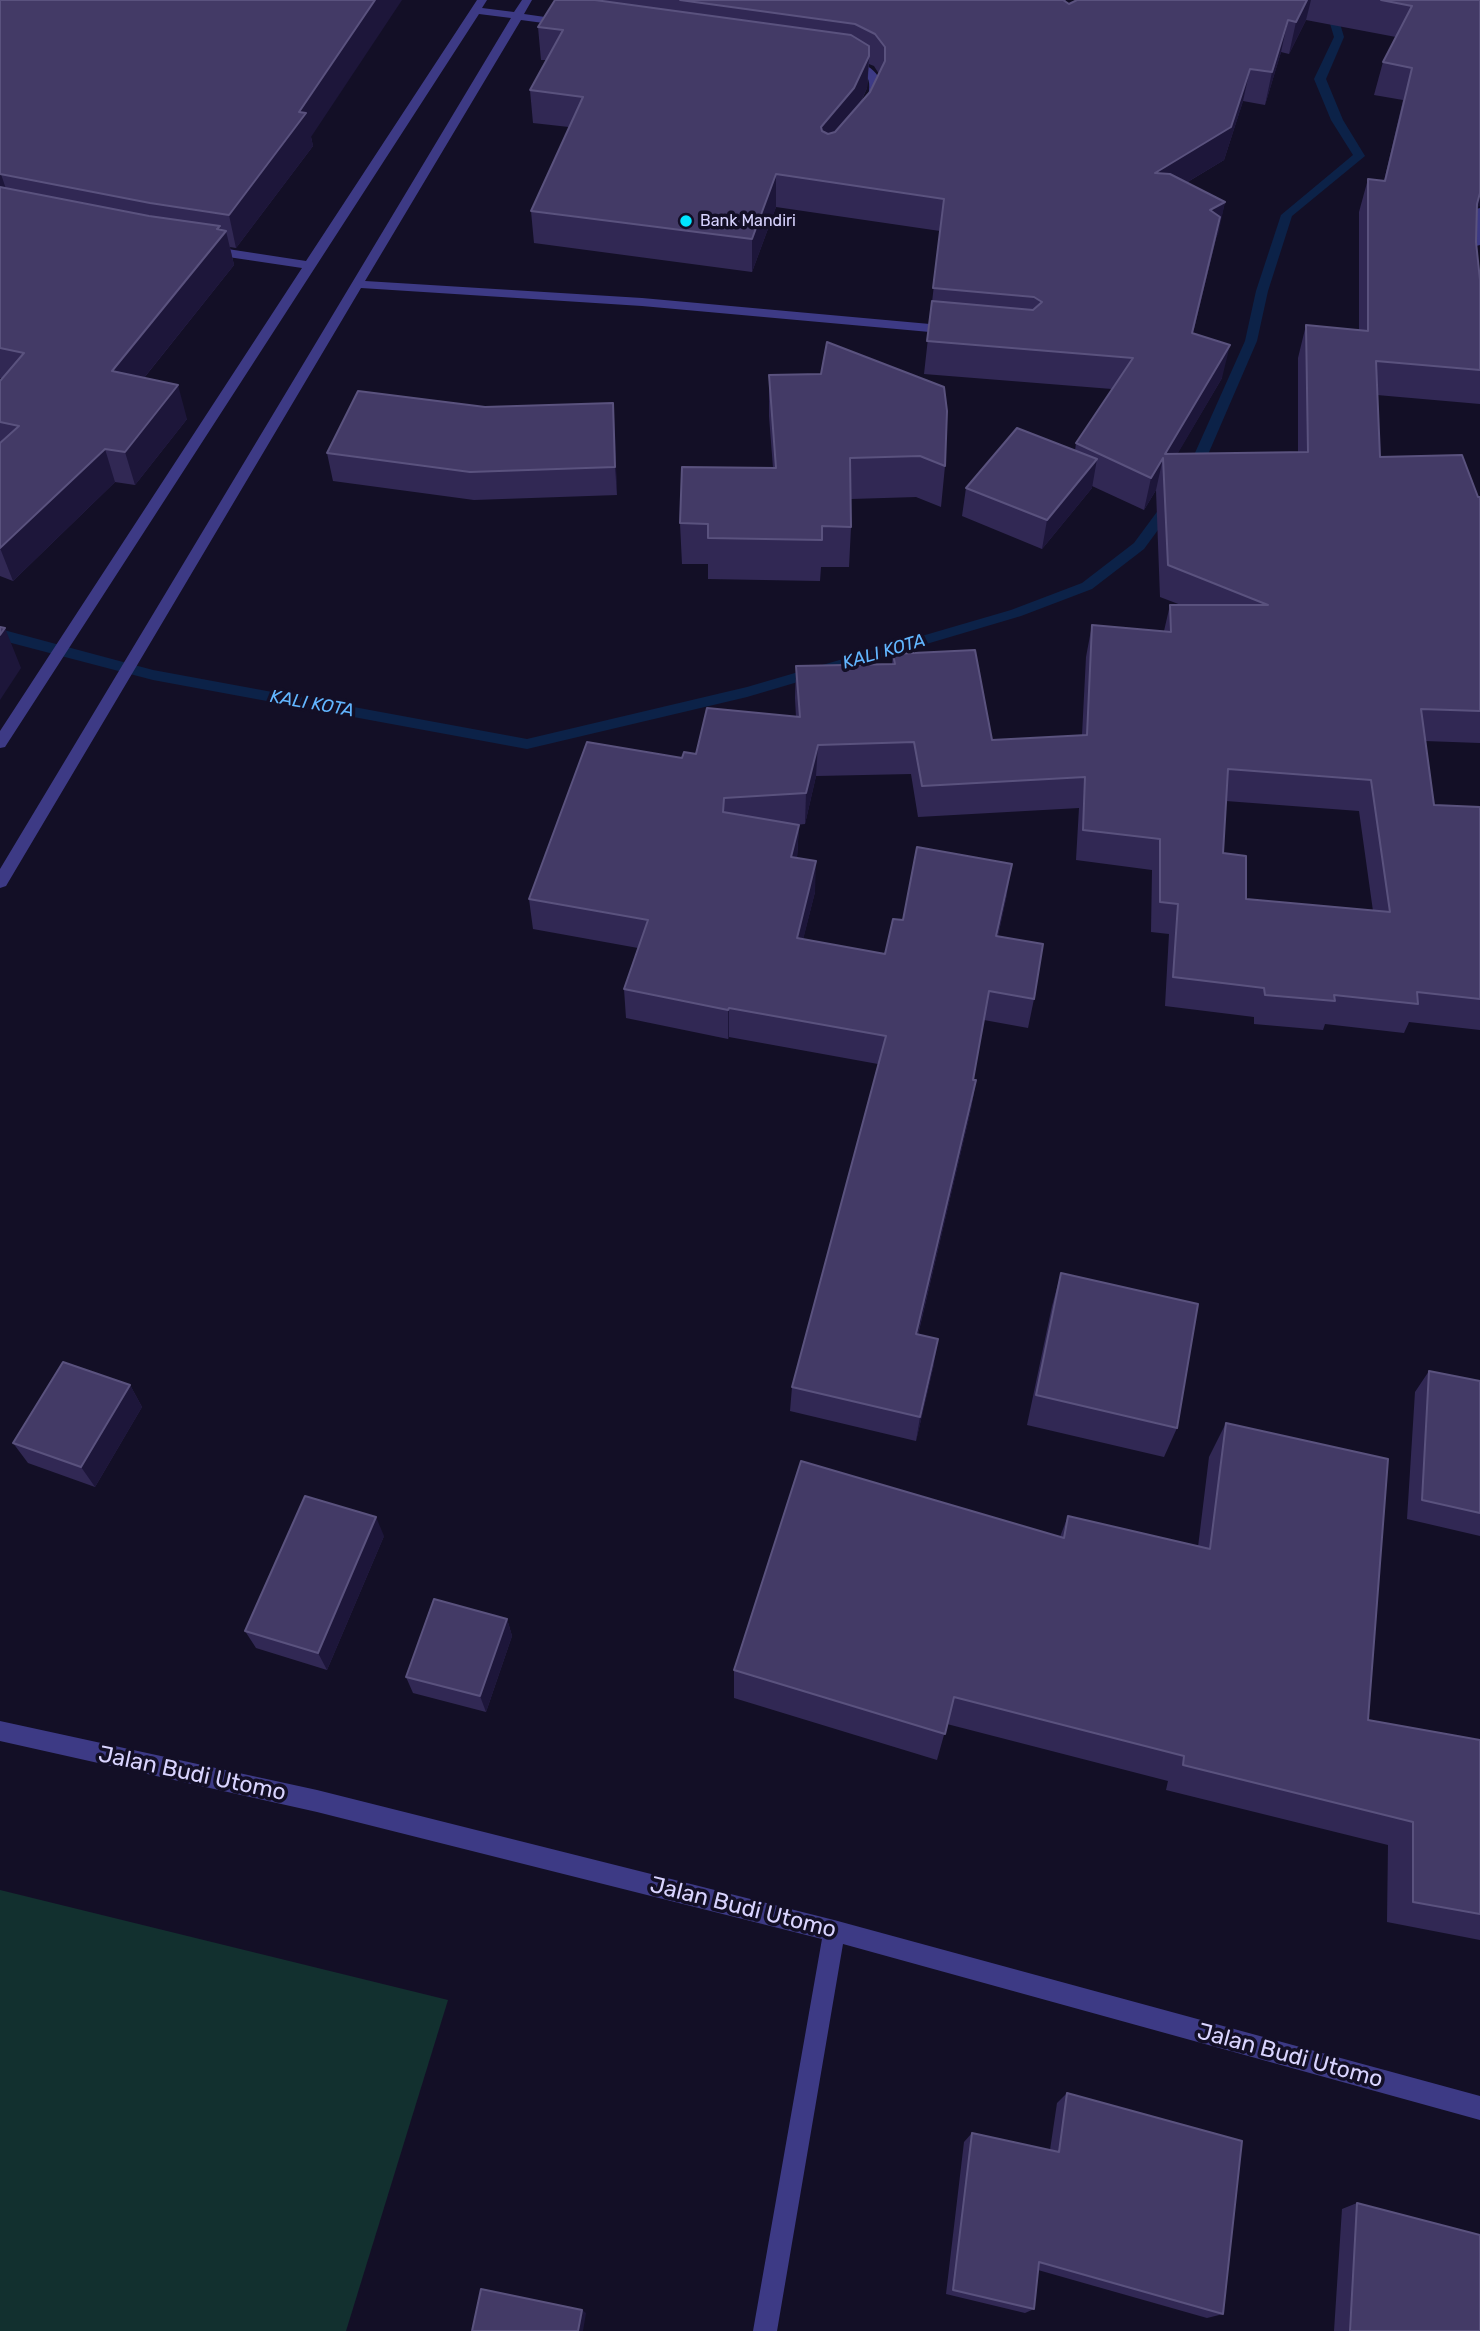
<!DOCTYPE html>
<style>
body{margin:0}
canvas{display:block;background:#130f26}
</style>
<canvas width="1480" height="2331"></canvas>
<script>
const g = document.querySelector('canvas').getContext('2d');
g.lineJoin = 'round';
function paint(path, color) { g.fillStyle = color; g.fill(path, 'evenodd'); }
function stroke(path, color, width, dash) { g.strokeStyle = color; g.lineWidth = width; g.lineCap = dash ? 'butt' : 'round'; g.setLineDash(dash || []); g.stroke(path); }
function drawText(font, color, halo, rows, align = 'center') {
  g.font = font + ' Rubik,sans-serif'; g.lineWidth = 7; g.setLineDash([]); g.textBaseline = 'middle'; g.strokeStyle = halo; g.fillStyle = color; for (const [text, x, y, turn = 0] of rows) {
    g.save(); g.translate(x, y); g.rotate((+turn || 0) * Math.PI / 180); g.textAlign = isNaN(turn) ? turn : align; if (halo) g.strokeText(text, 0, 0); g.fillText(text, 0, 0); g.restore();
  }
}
paint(new Path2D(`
 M0,1890L448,2000L346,2331H0Z`), '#12302f');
paint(new Path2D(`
 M1323,0H1333L1344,37L1326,79L1343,120L1365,156L1292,216L1268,291L1257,341L1200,473L1193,477L1188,476L1186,473L1245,341L1256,291L1281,215L1353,155L1331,120L1314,79L1334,37Z
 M1170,500L1177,504L1144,549L1092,589L1021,616L747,697L527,749L153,680L0,640V629L153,670L527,739L747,687L1011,610L1082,583L1134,543L1165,501Z`), '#0c2248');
paint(new Path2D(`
 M477,0H487L482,8L514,12L522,0H532L524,14L566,20L571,23L566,26L521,20L365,281L642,298L952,326L958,330L952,334L642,306L361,288L6,886L0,888V869L511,18L479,14L5,747L0,748V731L302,268L208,254L202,250L208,246L306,261Z
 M847,59C872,64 889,77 877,104L867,102C875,69 862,75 841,62Z
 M1480,208V245L1476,246L1470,242L1471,221L1476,209Z
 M0,1721L317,1790L834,1920L1480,2096V2120L843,1944L777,2331H753L822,1939L317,1812L0,1741Z`), '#3d3a85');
paint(new Path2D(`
 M0,0L311,137L313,146L236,248L230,247L234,265L144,378L187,419L135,485L115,482L13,581L0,576V381L2,379L0,378Z
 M555,0H1066V2L1069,4L1077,0H1480L1476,242L1480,280V404L1377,395L1380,457L1478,497H1480V743L1425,741L1434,805L1480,807V1030L1409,1022L1404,1033L1325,1024L1323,1030L1254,1024V1017L1165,1006L1169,934L1151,932L1152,870L1076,860L1079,808L918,817L911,774L816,776L805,824L795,825H799L797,858L815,892L803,939L885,954L903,920L1007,894L998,936L1034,999L1028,1028L984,1020L973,1080H976L971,1109L918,1335L934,1364L916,1441L790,1411L792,1387L878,1064L729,1037L728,1039L626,1018L624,989L638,948L533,929L529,899L682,758L696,754L796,717L795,698L796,666L892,664L893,654L992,740L1082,735L1086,657L1092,625L1164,631L1170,605H1181L1160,597L1156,490L1144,510L1092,486V488L1042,549L962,516L966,488L1075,451L1076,443L1112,389L924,374L940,231L776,207L752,272L534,243L531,211L569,127L533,123L530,90L546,60H541L538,27ZM1306,20L1396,37L1383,62L1374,95L1403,100L1384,181L1368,179L1359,212V330L1306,325L1298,358V453L1177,454L1222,378L1193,333L1225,202L1186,183L1224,160L1243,101L1265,105L1281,52L1289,54ZM869,64L874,66L879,74L870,92L861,102L867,88ZM1226,801L1359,811L1373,911L1246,899L1223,853Z
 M769,375L945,466L941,507L916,497L851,499V527L849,567H821L820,581L708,579V564H682L680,523L773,468L769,416Z
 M613,403L617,495L474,500L333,481L327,453L485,407Z
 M1061,1273L1177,1428L1164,1457L1027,1425L1052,1306Z
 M1429,1371L1480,1381V1536L1407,1519L1415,1392Z
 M130,1385L142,1407L95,1487L28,1463L13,1443Z
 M1226,1423L1368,1720L1480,1740V1940L1387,1922L1388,1845L1166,1790L1168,1781L947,1724L937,1760L734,1698V1670L1060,1537L1068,1516L1198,1547L1209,1457Z
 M384,1536L327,1670L256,1648L245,1631Z
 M507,1619L512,1636L486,1712L413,1693L406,1677Z
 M1067,2093L1223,2314L1207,2318L1038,2270L1034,2309L1025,2313L946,2294L964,2142L972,2133L1050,2150L1057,2103Z
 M1357,2203L1480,2331H1334L1342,2209Z`), '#312854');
paint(new Path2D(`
 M375,0H402L311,137L313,146L236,248L229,215Z
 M1307,0H1311L1306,20L1289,54L1296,22Z
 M1288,20L1281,52L1265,105L1272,72Z
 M869,56L867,88L852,120L820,159L821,127Z
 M1250,69L1243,101L1224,160L1149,205L1155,173Z
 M0,174H1L12,207L0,206Z
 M776,174V207L752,272V239Z
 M1480,189V206L1474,208Z
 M1225,202L1218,235L1216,236L1185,366L1210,210Z
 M220,226L222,236L226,231L234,265L123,404L112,371Z
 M1230,345L1222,378L1164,477L1165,454Z
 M178,385L187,419L135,485L125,452Z
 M613,403L615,431L617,495L615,467Z
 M105,449L115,482L13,581L0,548Z
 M1163,458L1156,490L1144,510L1151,478Z
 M1097,459L1092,488L1042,549L1047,520Z
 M5,628L21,668L0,700V635Z
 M818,745L816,776L805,824L806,793Z
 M799,825L797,856L790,888L791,857Z
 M816,861L815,892L796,968L797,938Z
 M1012,864L1007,894L991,966L996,936Z
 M729,1008V1037L728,1039V1010Z
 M976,1080L971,1109L912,1359L916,1334Z
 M938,1339L934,1364L916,1441L920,1417Z
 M130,1385L142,1407L95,1487L81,1467Z
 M376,1517L384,1536L327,1670L318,1653Z
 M507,1619L512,1636L486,1712L480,1696Z
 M582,2310L586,2313L583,2331H578Z`), '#1d163a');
const building = new Path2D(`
 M0,0H375L299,112L306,113L229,215L150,203L0,174Z
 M555,0H595L851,35L869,46V56L854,88L821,127L822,131L828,134L835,132L870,92L885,61V47L875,34L855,24L680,0H1063L1069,4L1077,0H1307L1296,22L1288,20L1272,72L1250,69L1231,127L1155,173L1170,174L1225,202L1210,210L1220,217L1192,333L1230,345L1165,454L1308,452L1306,325L1368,331V179L1385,181L1412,68L1383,62L1412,6L1381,0H1480V193L1477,204L1476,242L1480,280V370L1376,361L1380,457L1462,455L1478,497H1480V711L1421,709L1434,805L1480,807V999L1417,992L1418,1004L1334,995L1335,1001L1265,995L1264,988L1173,977L1178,904L1160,902V839L1083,830L1085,777L922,786L914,742L818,745L806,793L724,798L723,812L799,825L791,857L816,861L797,938L885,954L893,919L903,920L917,847L1012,864L996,936L1043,944L1034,999L989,991L973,1080H976L916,1334L938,1339L920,1417L792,1387L886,1036L729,1008L728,1010L624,989L648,920L529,899L587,742L682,758L684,752L696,754L707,708L800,717L796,666L895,664L893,654L975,650L992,740L1087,735L1092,625L1171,632L1170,605H1268L1168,565L1163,458L1151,478L1076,443L1133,358L927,341L932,301L1033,310L1042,302L1034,297L933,288L944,199L776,174L752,239L531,211L583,97L530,90L563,30L538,27ZM1228,769L1371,780L1390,912L1246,899V856L1223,853Z
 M0,187L149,216L220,226L217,229L226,231L112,371L178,385L125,452L105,449L0,548V443L19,426L0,422V381L24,353L0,348Z
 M827,342L944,387L947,411L945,466L920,456L850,458L851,527L822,526V540L708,538V524L680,523L682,467L776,468L769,375L821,374Z
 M358,391L485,407L613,403L615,467L470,472L327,453Z
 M1017,428L1097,459L1047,520L966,488Z
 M0,627L5,628L0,635Z
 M1061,1273L1198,1304L1177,1428L1036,1395Z
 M63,1362L130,1385L81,1467L13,1443Z
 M1429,1371L1480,1381V1513L1422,1500Z
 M1226,1423L1388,1459L1368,1720L1480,1740V1914L1413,1902V1822L1183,1765L1184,1756L954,1697L945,1734L734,1670L801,1461L1064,1538L1068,1516L1210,1549Z
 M305,1496L376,1517L318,1653L245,1631Z
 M434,1599L507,1619L480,1696L406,1677Z
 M1067,2093L1242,2141L1223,2314L1039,2262L1034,2309L953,2290L972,2133L1059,2152Z
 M1357,2203L1480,2235V2331H1350Z
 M481,2289L582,2310L578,2331H472Z`);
paint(building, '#433a66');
stroke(building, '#5a527e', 2);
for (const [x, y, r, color] of [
 [686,221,7,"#00e5ff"]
]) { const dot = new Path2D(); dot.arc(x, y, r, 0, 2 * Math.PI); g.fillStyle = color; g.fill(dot); stroke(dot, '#130f26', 2.5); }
drawText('16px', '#d9d4ff', '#130f26', [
 ["Bank Mandiri",700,221]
], 'left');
drawText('italic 18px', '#62b6ff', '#130f26', [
 ["KALI KOTA",884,652,-16],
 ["KALI KOTA",312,704,10]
]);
drawText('23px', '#d9d4ff', '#130f26', [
 ["Jalan Budi Utomo",192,1774,12],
 ["Jalan Budi Utomo",743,1908,14],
 ["Jalan Budi Utomo",1290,2056,15]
]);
</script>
